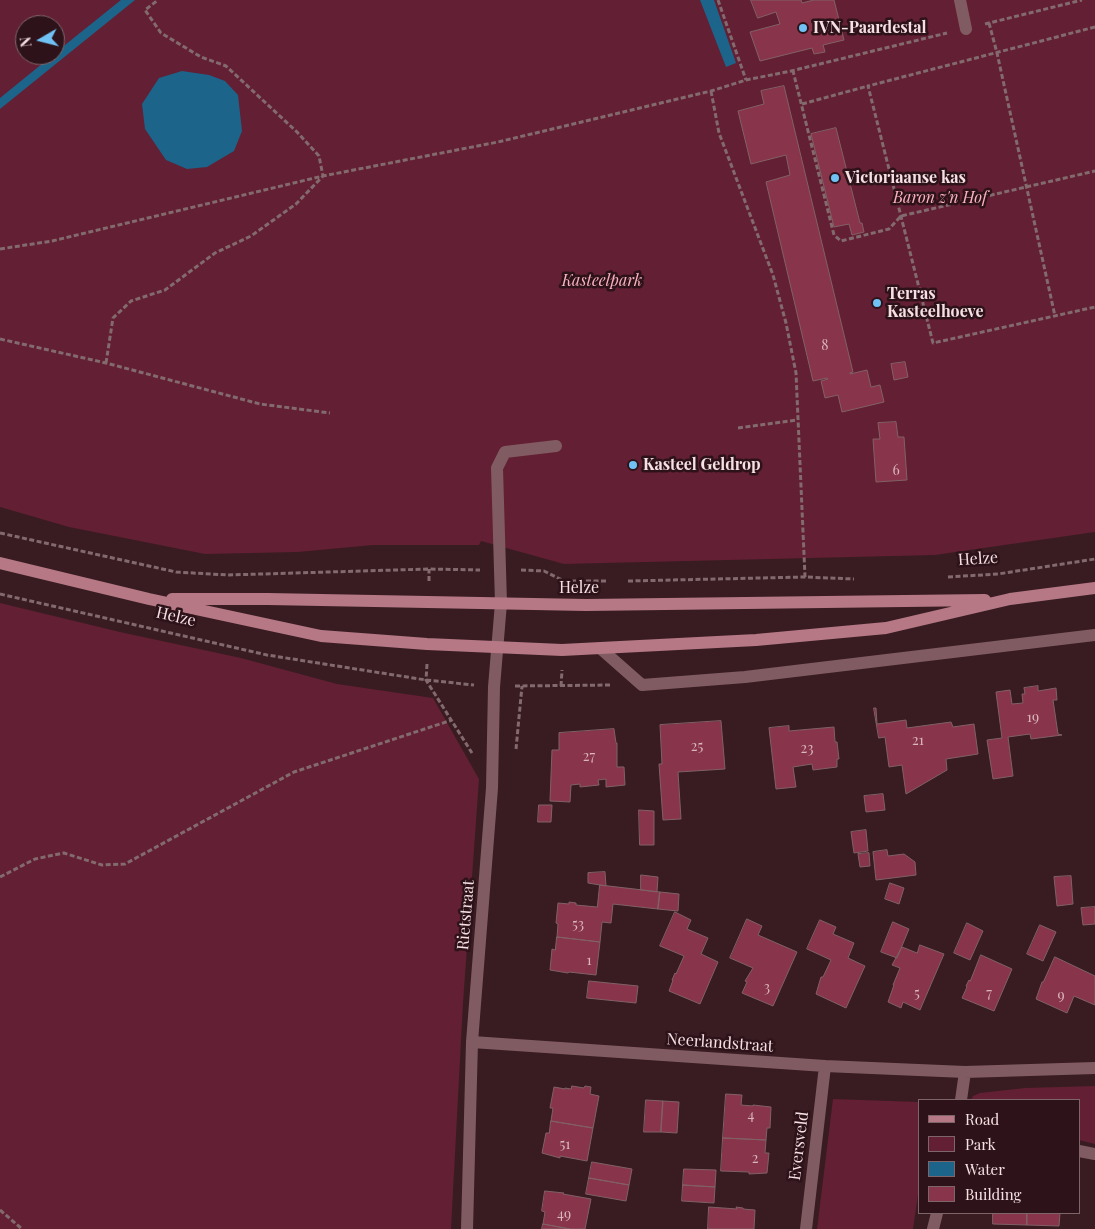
<!DOCTYPE html>
<style>
body{margin:0}
#map{position:relative;width:1095px;height:1229px;overflow:hidden;background:#381c22;font-family:"Playfair Display",serif}
canvas{display:block}
.legend{position:absolute;left:918px;top:1099px;width:162px;height:115px;box-sizing:border-box;background:#2d1319;border:1px solid #7d656a;margin:0;padding:6px 9px;list-style:none;font-size:15px;color:#f5e1e4}
.legend li{display:flex;align-items:center;gap:10px;height:25px}
.legend b{width:25px;border:1px solid #7d656a}
.north{position:absolute;left:15px;top:15px;width:50px;height:50px;box-sizing:border-box;background:#2d1319;border:1px solid #7d656a;border-radius:50%;rotate:262deg;font-size:14px;font-weight:700;line-height:20px;text-align:center;color:#f5e1e4}
.north::after{content:'';display:block;margin:auto;width:18px;height:22px;background:#70c1f4;clip-path:polygon(50% 0,100% 100%,50% 72%,0 100%)}
</style>
<div id="map">
<canvas width="1095" height="1229"></canvas>
<ul class="legend">
<li><b style="height:6px;background:#b57884"></b>Road</li>
<li><b style="height:14px;background:#631f33"></b>Park</li>
<li><b style="height:14px;background:#1c648a"></b>Water</li>
<li><b style="height:14px;background:#88354b"></b>Building</li>
</ul>
<div class="north">N</div>
</div>
<script>
const g = document.querySelector('canvas').getContext('2d');
g.lineJoin = 'round';
function paint(path, color) { g.fillStyle = color; g.fill(path, 'evenodd'); }
function stroke(path, color, width, dash) { g.strokeStyle = color; g.lineWidth = width; g.lineCap = dash ? 'butt' : 'round'; g.setLineDash(dash || []); g.stroke(path); }
function drawText(font, color, halo, rows, align = 'center') {
  g.font = font + ' "Playfair Display",serif'; g.lineWidth = 5; g.setLineDash([]); g.textBaseline = 'middle'; g.strokeStyle = halo; g.fillStyle = color; for (const [text, x, y, turn = 0] of rows) {
    g.save(); g.translate(x, y); g.rotate((+turn || 0) * Math.PI / 180); g.textAlign = isNaN(turn) ? turn : align; if (halo) g.strokeText(text, 0, 0); g.fillText(text, 0, 0); g.restore();
  }
}
paint(new Path2D(`
 M0,0H1095V532L935,555L564,564L481,541L479,545H373L298,552L205,554L69,527L0,507ZM25,25H55V55H25Z
 M0,603L120,632L241,658L337,684L433,698L479,779L463,1003L451,1229H0Z
 M1095,1086V1144L1079,1140V1100H971L973,1096L980,1093L1025,1088Z
 M833,1099L919,1102V1188L913,1229H817Z`), '#631f33');
paint(new Path2D(`
 M121,0H135L0,109V98L53,55H55V53Z
 M700,0H714L736,63L726,67Z
 M182,71L209,75L225,81L238,95L242,131L234,151L207,167L187,169L166,160L145,129L142,104L159,78Z`), '#1c648a');
const building = new Path2D(`
 M751,0H801L802,3L814,0H834L844,40L823,45L825,52L814,54L812,48L760,61L750,32L780,24L776,12L758,18Z
 M784,86L853,372L850,373V374L867,370L871,387L880,385L884,402L842,412L838,395L825,398L821,381L828,379L827,378L813,381L766,182L790,175L786,155L751,164L738,111L764,104L761,91Z
 M836,128L860,223H862L864,232L852,235L849,224L834,227L811,134Z
 M905,362L908,377L894,380L891,364Z
 M896,422L898,437H904L907,480L876,482L873,439H880L878,423Z
 M1038,686V691L1056,688L1057,700H1053L1058,734L1062,735L1031,739L1030,734L1008,737L1013,776L993,779L987,740L1002,738L996,692L1010,690L1012,704L1023,703L1022,694H1025L1024,688Z
 M874,708H876L877,724L906,720L907,728L951,722L953,727L974,724L978,754L946,759L947,770L906,794L902,765L889,767L885,737L879,738Z
 M721,721L725,769L678,772L681,819L663,820L659,764H662L660,725Z
 M789,726V731L834,727L835,742H837L839,759H837V767L813,770L812,764L793,767L796,787L776,789L769,728Z
 M614,729L616,743H617V767H624L625,785L606,787V779L598,780L599,785L580,787V784L571,785L570,802L550,801L552,750H559V733Z
 M883,794L885,810L866,812L864,796Z
 M539,805H552L551,822H538Z
 M639,810L654,811V845H640Z
 M866,830L868,851L854,853L851,832Z
 M887,850L888,856L904,854L915,862L916,875L876,880L873,852Z
 M869,853L870,866L860,867L858,854Z
 M605,872L606,886L588,883V873Z
 M641,875L658,877L657,892L641,890Z
 M1071,876L1073,904L1057,906L1054,877Z
 M890,883L904,888L899,904L885,899Z
 M600,885L660,892L658,909L613,904L611,923L602,922L600,942L557,937L558,924L556,923L558,903L569,904V902L576,903V905L597,907Z
 M660,892L679,894L678,911L658,909Z
 M1095,907V924L1083,925L1081,908Z
 M675,912L691,920L687,929L708,938L701,954L718,962L700,1004L669,991L673,980H672L675,973L676,974L684,956L660,946Z
 M747,919L762,926L758,935L797,952L773,1006L742,993L747,982L745,981L753,968L730,958Z
 M820,920L836,927L833,934L854,943L848,958L865,966L846,1008L816,994L821,977H823L831,960L807,949Z
 M893,922L909,929L897,958L881,952Z
 M967,923L983,931L970,960L954,953Z
 M1040,925L1056,932L1043,961L1027,954Z
 M557,937L600,942L596,975L569,972L568,973L550,970L552,949L555,950Z
 M920,945L944,954L920,1010L903,1002L901,1008L888,1002L894,985H893L900,968L892,965L902,947L917,953Z
 M981,955L1012,969L994,1011L962,998L967,987L966,986L969,980L970,981Z
 M1055,957L1095,976V1005L1074,996L1067,1013L1036,999L1042,982H1043Z
 M589,981L638,986L636,1003L587,998Z
 M572,1086L584,1088L585,1086L591,1087L590,1094L599,1096L593,1128L551,1121L553,1108H550L554,1087L565,1089V1088L571,1089Z
 M726,1094L742,1095L741,1105L753,1106V1105L771,1107L770,1128H767L766,1140L723,1138Z
 M646,1100L663,1101L661,1132H644Z
 M663,1101L679,1102L677,1133L661,1132Z
 M551,1121L593,1128L587,1161L560,1156V1158L542,1153L546,1133H549Z
 M723,1138L766,1140L765,1153H769L767,1173L749,1174V1172L721,1171Z
 M592,1162L632,1169L629,1185L589,1178Z
 M684,1169L716,1170L715,1187L683,1185Z
 M589,1178L629,1185L626,1201L586,1194Z
 M683,1185L715,1187L714,1203L682,1201Z
 M545,1191L564,1193L563,1194L591,1199L585,1229H570L543,1224L545,1212L542,1211Z
 M709,1207L737,1209L736,1207L743,1208V1209L755,1210L754,1229H708Z
 M993,1213H1027V1225L993,1224Z
 M1027,1213H1060L1059,1226L1027,1225Z
 M543,1224L570,1229H542Z`);
paint(building, '#88354b');
stroke(building, '#816066', 1);
stroke(new Path2D(`
 M718,0L746,80
 M989,23L997,53L1055,316
 M985,24L1082,0
 M1095,27L868,86L933,343L1095,307
 M792,71H793L834,235L841,241L889,229L901,216L1095,171
 M711,91L719,133L773,275L786,323L796,373L805,577
 M802,104L868,86
 M0,249L52,241L323,176L498,142L711,91L746,80L791,71L947,33
 M0,339L106,363L260,404L330,413
 M106,363L113,318L131,301L165,290L215,253L251,236L296,204L323,176L319,156L297,132L226,66L201,57L161,33L145,10L158,0
 M738,428L797,420
 M0,533L176,572L228,575L429,569L480,570
 M521,570L544,571L564,581
 M948,577L998,574L1095,559
 M429,581V569
 M571,581H607
 M628,581L805,577L854,579
 M0,594L267,655L426,680L474,685
 M427,664L426,680L472,753
 M515,686L611,685
 M561,686L562,670
 M516,749L522,686
 M0,877L35,859L64,853L102,865L125,864L294,772L452,720
 M0,1210L22,1229`), '#836a6f', 3, [5, 2.5]);
stroke(new Path2D(`
 M960,0L966,29
 M501,603L497,468L505,452L556,446`), '#815b62', 12);
stroke(new Path2D(`
 M600,648L642,685L745,677L1095,635
 M472,1042L825,1066L965,1072L1095,1068
 M961,1100L965,1072
 M1079,1151L1095,1154
 M467,1229L472,1042L492,788L494,687L501,603
 M806,1229L825,1066
 M933,1229L937,1213`), '#815b62', 12);
stroke(new Path2D(`
 M0,563L149,599L321,636L427,644L562,650L756,640L886,628L1010,599L1095,588
 M172,599H268L586,605L985,600`), '#b57884', 12);
for (const [x, y, r, color] of [
 [803,28,5,"#70c1f4"],
 [835,178,5,"#70c1f4"],
 [877,303,5,"#70c1f4"],
 [633,465,5,"#70c1f4"]
]) { const dot = new Path2D(); dot.arc(x, y, r, 0, 2 * Math.PI); g.fillStyle = color; g.fill(dot); stroke(dot, '#2d1319', 2); }
drawText('14px', '#dab6be', null, [
 ["8",825,346],
 ["6",896,471],
 ["19",1033,718],
 ["21",918,741],
 ["25",697,747],
 ["23",807,749],
 ["27",589,757],
 ["53",578,925],
 ["1",589,961],
 ["3",767,988],
 ["5",917,994],
 ["7",989,994],
 ["9",1061,996],
 ["4",751,1116],
 ["51",565,1145],
 ["2",755,1159],
 ["49",564,1215]
]);
drawText('bold 16px', '#f5e1e4', '#2d1319', [
 ["IVN-Paardestal",813,28],
 ["Victoriaanse kas",845,178],
 ["Terras",887,294],
 ["Kasteelhoeve",887,312],
 ["Kasteel Geldrop",643,465]
], 'left');
drawText('italic 16px', '#fbb2c0', '#2d1319', [
 ["Baron z'n Hof",940,198],
 ["Kasteelpark",602,281]
]);
drawText('16px', '#f5e1e4', '#2d1319', [
 ["Helze",978,559,-4],
 ["Helze",579,588],
 ["Helze",176,617,13],
 ["Rietstraat",466,915,-85],
 ["Neerlandstraat",720,1043,4],
 ["Eversveld",799,1146,-83]
]);
</script>
